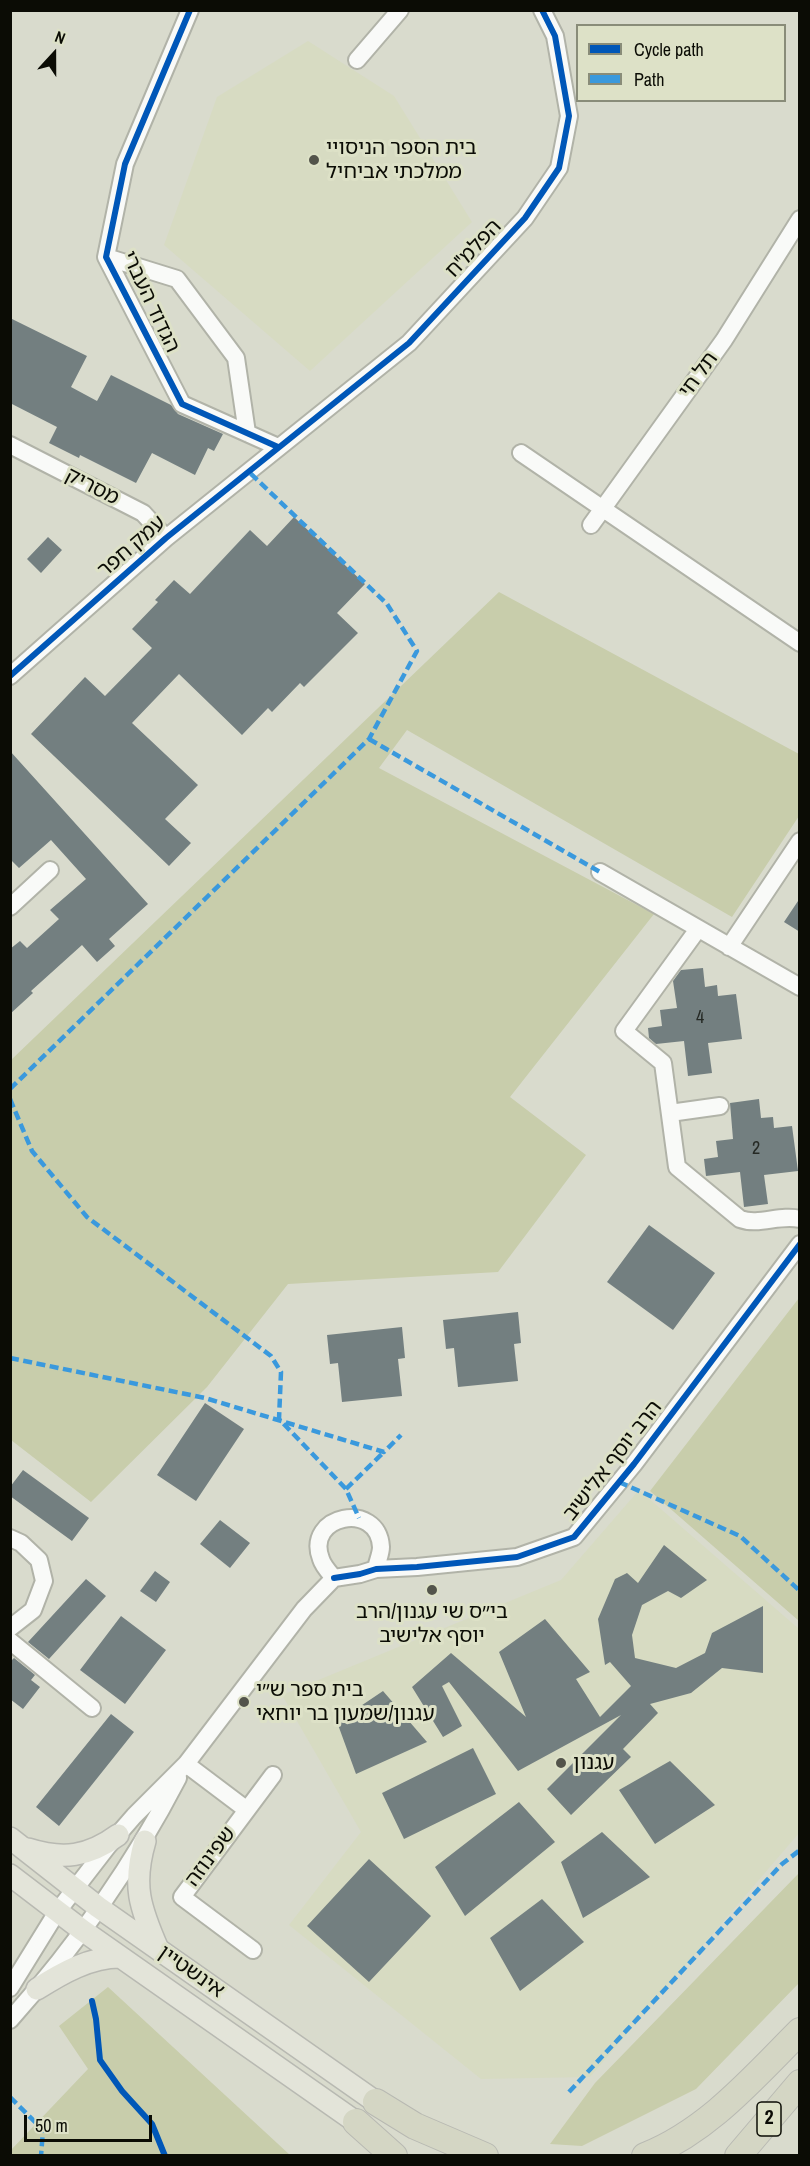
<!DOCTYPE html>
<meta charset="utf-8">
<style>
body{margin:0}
#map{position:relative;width:810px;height:2166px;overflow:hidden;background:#d9dbcd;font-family:"Archivo Narrow",sans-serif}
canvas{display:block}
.frame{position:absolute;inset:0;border:12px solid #0b0c05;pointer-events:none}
.legend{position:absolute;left:576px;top:24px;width:210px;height:78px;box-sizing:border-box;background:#dde1c7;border:2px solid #898c79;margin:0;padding:8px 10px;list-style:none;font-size:18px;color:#0b0c05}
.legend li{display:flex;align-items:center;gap:12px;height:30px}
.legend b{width:30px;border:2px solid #898c79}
.north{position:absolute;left:24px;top:24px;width:60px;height:60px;-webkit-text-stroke:4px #dde1c7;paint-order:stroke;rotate:21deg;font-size:16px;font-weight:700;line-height:24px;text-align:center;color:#0b0c05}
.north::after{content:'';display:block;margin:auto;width:21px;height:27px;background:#0b0c05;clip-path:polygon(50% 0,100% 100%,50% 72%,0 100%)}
.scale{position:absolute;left:24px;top:2115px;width:128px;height:27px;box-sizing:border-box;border:3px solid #0b0c05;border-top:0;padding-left:8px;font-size:18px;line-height:21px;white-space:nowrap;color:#0b0c05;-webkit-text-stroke:4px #dde1c7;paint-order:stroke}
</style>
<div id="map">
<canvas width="810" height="2166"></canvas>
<div class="frame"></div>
<ul class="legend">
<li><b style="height:8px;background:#0057b8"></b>Cycle path</li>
<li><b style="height:8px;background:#3a99dd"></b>Path</li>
</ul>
<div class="north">N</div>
<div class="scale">50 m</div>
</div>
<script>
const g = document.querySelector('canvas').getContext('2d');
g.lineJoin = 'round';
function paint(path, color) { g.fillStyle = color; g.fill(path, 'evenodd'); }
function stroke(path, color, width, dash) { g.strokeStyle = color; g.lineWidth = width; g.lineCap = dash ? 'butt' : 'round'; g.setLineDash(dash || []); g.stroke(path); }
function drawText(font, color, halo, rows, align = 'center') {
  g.font = font + ' "Archivo Narrow","Noto Sans Hebrew",sans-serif'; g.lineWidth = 6; g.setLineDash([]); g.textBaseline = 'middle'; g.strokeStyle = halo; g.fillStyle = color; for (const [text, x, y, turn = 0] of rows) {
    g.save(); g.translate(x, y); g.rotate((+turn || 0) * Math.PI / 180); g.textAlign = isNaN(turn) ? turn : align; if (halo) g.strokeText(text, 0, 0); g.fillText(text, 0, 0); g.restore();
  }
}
paint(new Path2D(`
 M308,41L394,96L472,222L310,371L164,245L217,97Z
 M639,1490L799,1629V1833L590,2077L481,2079L289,1925L361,1832L282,1695L561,1580Z`), '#d7dbc2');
paint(new Path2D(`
 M499,592L799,754V816L732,917L407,730L379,768L654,914L510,1097L586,1155L498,1272L288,1284L207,1387L91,1502L11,1440V1060Z
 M799,1298V1621L650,1491Z
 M799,1873V1983L696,2089L582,2146L550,2144L595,2083Z
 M108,1987L290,2155H11V2150L88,2069L59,2026Z`), '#c8cdab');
paint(new Path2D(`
 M10,318L87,356L71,387L97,401L111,375L171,405L178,414L223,434L214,451L208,448L195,475L152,453L136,483L80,455L79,458L49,443L57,427L10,403Z
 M294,517L365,584L337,613L358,633L304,687L300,683L272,712L268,708L242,735L179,674L132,723L198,785L165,819L191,843L169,866L31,734L85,677L105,696L152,648L132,629L158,602L155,600L174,580L190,594L250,530L267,546Z
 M48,537L62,550L41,573L27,559Z
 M10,751L148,904L109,939L115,946L97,962L82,945L31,991L33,993L10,1014V949L20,941L27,948L59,919L50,910L86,879L51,840L19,868L10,859Z
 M800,898V932L784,922Z
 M703,968L705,987L717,985L718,996L736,994L742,1039L708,1043L712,1073L688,1076L684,1041L656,1044L649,1038L648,1028L662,1026L660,1010L677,1008L673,981L681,970Z
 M759,1099L761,1118L773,1117L774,1128L792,1126L798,1171L764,1175L768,1204L744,1207L740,1172L706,1176L704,1159L718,1157L716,1141L733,1139L730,1103Z
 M649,1225L715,1273L673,1330L607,1282Z
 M518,1312L521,1343L514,1344L518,1381L458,1387L454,1348L446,1349L443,1320Z
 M402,1327L405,1358L398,1359L402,1396L342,1402L338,1363L330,1364L327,1335Z
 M205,1403L244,1429L196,1501L157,1475Z
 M23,1470L89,1518L72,1541L10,1496V1487Z
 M220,1520L250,1543L230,1568L200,1544Z
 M664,1545L707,1580L681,1598L668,1591L642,1605L632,1635L635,1658L676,1668L705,1653L712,1633L763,1606V1673L722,1668L691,1693L650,1704L658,1713L623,1749L631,1757L571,1815L547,1789L621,1715L518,1771L449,1682L442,1686L462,1726L443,1737L412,1687L451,1653L526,1717L499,1652L545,1619L590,1672L576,1679L600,1717L631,1686L610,1662L605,1665L598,1619L615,1579L627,1573L638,1583Z
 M155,1571L170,1582L156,1602L140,1591Z
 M86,1579L106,1596L49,1659L28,1642Z
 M121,1616L166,1650L125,1704L80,1670Z
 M14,1658L35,1675L31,1680L40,1687L23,1709L10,1699V1662Z
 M383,1691L427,1742L356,1774L337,1722Z
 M111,1714L134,1732L59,1826L36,1807Z
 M473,1748L496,1794L404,1839L382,1793Z
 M670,1761L715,1805L655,1844L619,1790Z
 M519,1802L555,1842L465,1916L435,1867Z
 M602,1832L650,1877L583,1918L561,1862Z
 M369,1859L431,1916L369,1982L307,1926Z
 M542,1899L584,1942L520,1991L490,1938Z`), '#737f80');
const minor = new Path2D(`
 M190,10L125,164L106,257L182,404L278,447
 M357,60L400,10
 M106,257L177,279L236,358L247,433
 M10,445L143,513L166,538
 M521,453L800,643
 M591,525L724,340L800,219
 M10,676L166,538L409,343L525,218L559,168L569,116L555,36L542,10
 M600,872L800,987
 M10,907L50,870
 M698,929L624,1031L663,1063L677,1167L740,1219C759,1226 780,1214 800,1219
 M729,947L800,841
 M670,1113L720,1106
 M10,1538L21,1543L39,1560L44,1581L33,1610L10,1628
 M334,1578L360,1574L376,1569L417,1567L517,1557L574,1537L634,1464L800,1244
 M334,1578C329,1572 323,1566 321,1559C304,1515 378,1500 381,1547C381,1554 377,1562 376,1569
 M10,1641L92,1708
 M186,1764L247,1810
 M253,1950L182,1897L273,1775
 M10,1988L57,1912L108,1846L134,1816L186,1764L304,1609L334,1578
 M10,2020C75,1947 133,1865 178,1778`);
const major = new Path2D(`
 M10,1838L98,1907L376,2102
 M145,1841C132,1885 140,1908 158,1949
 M28,1849C63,1860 88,1857 118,1835
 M10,1875L82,1930L356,2122
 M37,1989C62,1973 90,1957 120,1957`);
const highway = new Path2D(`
 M376,2102L415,2126L485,2156
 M356,2122L394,2156
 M645,2156C708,2131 753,2078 800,2031
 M738,2156L800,2083`);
stroke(minor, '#b1b3a8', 20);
stroke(major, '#b8b9b2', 24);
stroke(highway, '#b8b9b2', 28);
stroke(minor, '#f9faf8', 16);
stroke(major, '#e3e4d9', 21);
stroke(highway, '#d4d6c4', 26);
stroke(new Path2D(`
 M369,739L600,872
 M10,1089L369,739L417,651L387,604L248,471
 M10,1099L32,1151L87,1217L271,1356L281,1372L279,1419L346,1489L359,1518
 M10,1358L205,1398L384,1452L401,1435
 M619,1482L740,1536L800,1591
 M346,1489L384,1452
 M569,2092L782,1864L800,1850
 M10,2097L43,2130L41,2156`), '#3a99dd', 4.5, [9, 4.5]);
stroke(new Path2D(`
 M190,10L125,164L106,257L182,404L278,447
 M10,676L166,538L409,343L525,218L559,168L569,116L555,36L542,10
 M334,1578L360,1574L376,1569L417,1567L517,1557L574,1537L634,1464L800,1244
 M92,2001L96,2019L100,2060L122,2091L152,2124L165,2156`), '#0057b8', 6);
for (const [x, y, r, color] of [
 [314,160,6,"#53544b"],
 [432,1590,6,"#53544b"],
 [244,1702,6,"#53544b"],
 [561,1763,6,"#53544b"]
]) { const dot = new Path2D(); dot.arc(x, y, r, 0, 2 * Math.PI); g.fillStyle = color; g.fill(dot); stroke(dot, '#dde1c7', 2); }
drawText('18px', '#252924', null, [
 ["4",700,1018],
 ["2",756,1149]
]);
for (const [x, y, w] of [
 [769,2119,24]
]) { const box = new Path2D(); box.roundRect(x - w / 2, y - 17, w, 34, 4.5); g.fillStyle = '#dde1c7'; g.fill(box); stroke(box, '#0b0c05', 1.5); }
drawText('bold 20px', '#0b0c05', null, [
 ["2",769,2119]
]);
drawText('21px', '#0b0c05', '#dde1c7', [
 ["בית הספר הניסויי",326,148],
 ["ממלכתי אביחיל",326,172],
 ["בי״ס שי עגנון/הרב",432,1612,"center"],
 ["יוסף אלישיב",432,1636,"center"],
 ["בית ספר ש״י",256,1690],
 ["עגנון/שמעון בר יוחאי",256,1714],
 ["עגנון",573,1763]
], 'left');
drawText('21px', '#0b0c05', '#dde1c7', [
 ["הפלמ\"ח",474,249,-47],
 ["הגדוד העברי",150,302,65],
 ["תל חי",699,375,-54],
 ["מסריק",92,487,27],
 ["עמק חפר",132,547,-41],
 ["הרב יוסף אלישיב",613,1461,-52],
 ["שפינוזה",211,1857,-53],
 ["אינשטיין",191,1972,35]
]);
</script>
